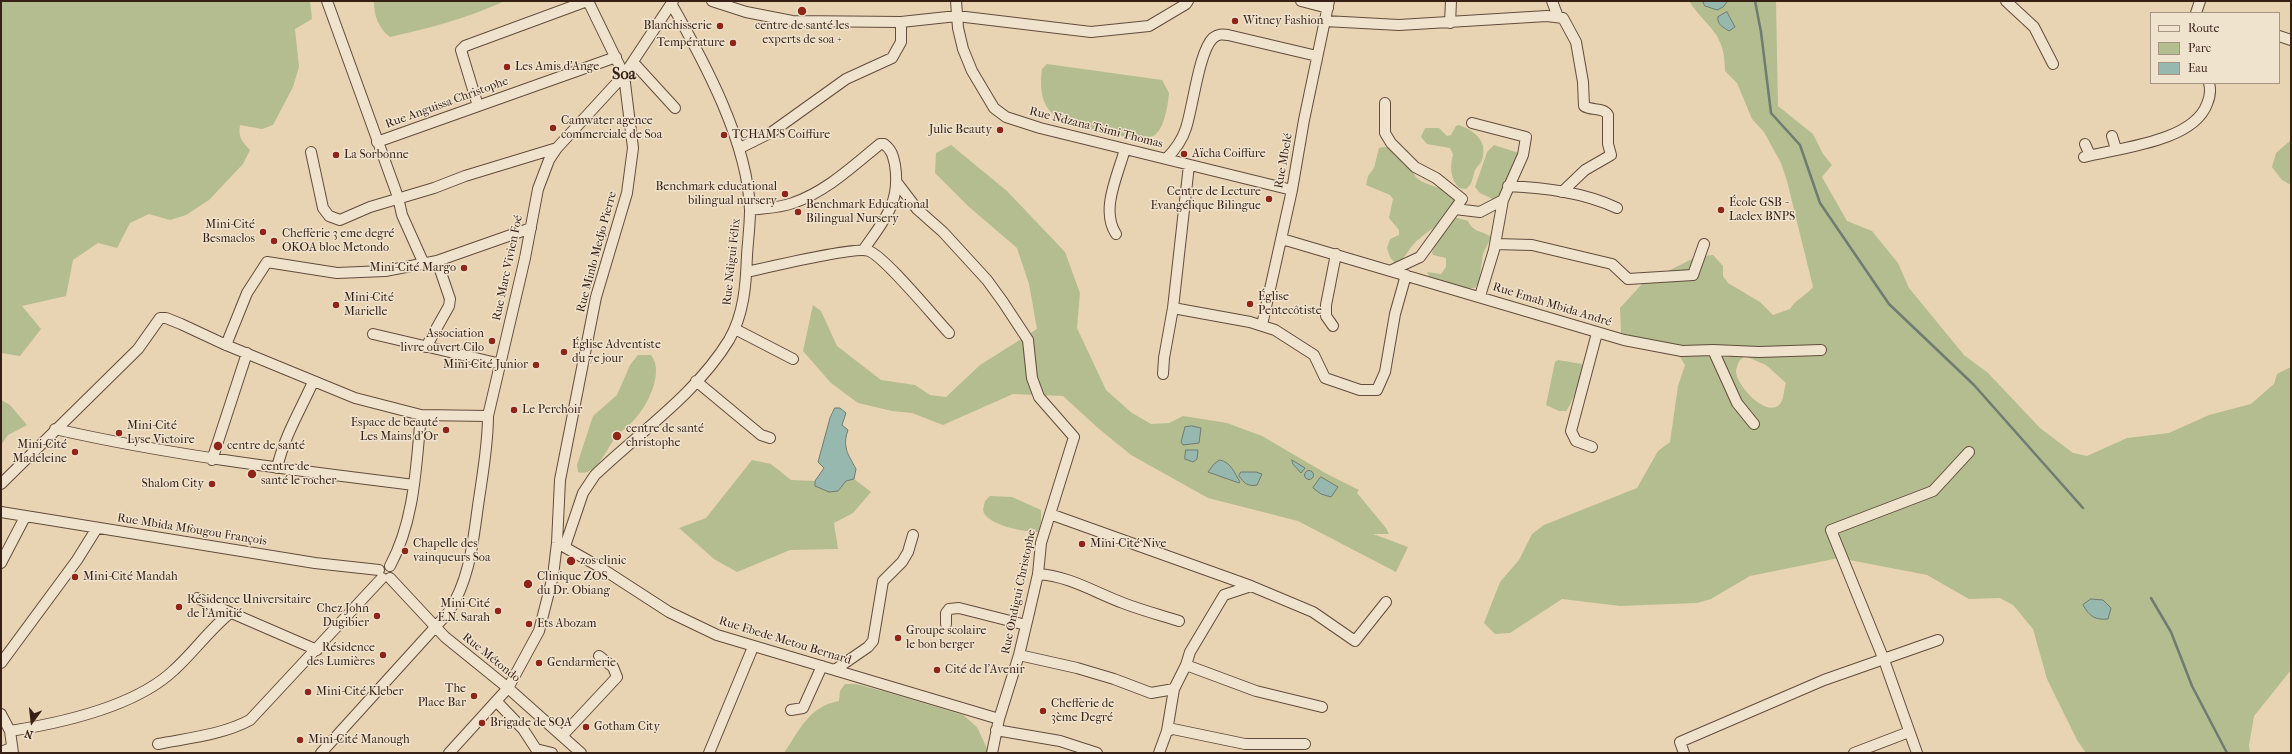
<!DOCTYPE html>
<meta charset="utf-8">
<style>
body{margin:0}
#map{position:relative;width:2292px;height:754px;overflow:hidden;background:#e8d4b3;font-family:"IM FELL French Canon",serif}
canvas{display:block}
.frame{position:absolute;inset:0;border:2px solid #361f15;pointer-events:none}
.legend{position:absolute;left:2150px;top:12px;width:130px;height:72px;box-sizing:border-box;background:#f0e3ce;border:1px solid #a69584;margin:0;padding:5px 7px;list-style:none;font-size:12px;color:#361f15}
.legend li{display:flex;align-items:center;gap:8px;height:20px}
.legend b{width:20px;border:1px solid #a69584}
.north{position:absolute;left:12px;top:702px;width:40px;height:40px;-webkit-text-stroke:3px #f0e3ce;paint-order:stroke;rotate:195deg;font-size:11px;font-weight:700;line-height:16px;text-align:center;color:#361f15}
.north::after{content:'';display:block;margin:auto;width:14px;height:18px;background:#361f15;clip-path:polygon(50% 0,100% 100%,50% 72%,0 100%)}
</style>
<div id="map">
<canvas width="2292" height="754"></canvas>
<div class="frame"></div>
<ul class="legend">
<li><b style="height:5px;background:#f0e3ce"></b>Route</li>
<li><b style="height:11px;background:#b3bd8f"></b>Parc</li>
<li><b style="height:11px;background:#97b8af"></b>Eau</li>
</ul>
<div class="north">N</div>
</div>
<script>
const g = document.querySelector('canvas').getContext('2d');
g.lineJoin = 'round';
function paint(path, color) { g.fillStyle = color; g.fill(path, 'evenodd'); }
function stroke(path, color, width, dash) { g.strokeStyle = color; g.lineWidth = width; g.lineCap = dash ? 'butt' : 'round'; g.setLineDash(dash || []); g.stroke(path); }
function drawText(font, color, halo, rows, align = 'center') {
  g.font = font + ' "IM FELL French Canon",serif'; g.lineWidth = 3; g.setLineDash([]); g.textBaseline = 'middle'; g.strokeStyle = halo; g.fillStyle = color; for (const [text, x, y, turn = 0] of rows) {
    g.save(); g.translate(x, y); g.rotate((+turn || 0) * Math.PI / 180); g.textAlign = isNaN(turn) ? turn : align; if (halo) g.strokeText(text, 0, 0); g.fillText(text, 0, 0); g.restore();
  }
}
paint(new Path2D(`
 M1,1H310L312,19L295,29L299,67L293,87L273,125L262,129L240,125C238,138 242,141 250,150L243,164L209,200L186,215L170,220L149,214L130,223L117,248L98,243L73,260L66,296L22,306L41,329L20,356L1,353Z
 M374,1H505C468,18 430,28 390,37C378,28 374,15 374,1Z
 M1689,1H1776L1778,106L1813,134L1823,154L1832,165L1822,177L1847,221L1872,231L1898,263L1909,288L1964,355L1988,373L2040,428L2073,453L2087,456L2127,438L2169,433L2209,415L2251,404L2274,384L2277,374L2291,367V670L2254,716L2249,745L2250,753H2086L2077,740L2047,679L2033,629L2013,605L2000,598L1969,599L1927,575L1839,558L1750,576L1711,599L1697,603L1620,606L1562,599L1510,633L1495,634L1484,623L1500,582L1519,560L1532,534L1544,525L1637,488L1658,451L1670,442L1678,386L1685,365L1674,347L1621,333L1620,308L1642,284L1696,257L1713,255L1723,266V276L1728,283L1760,302L1773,315L1790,309C1796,299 1806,296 1813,287L1787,181L1781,163L1764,132L1752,119L1737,83L1725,71C1725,31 1708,30 1689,1ZM1745,356L1766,365L1786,383C1784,389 1784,399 1780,404C1767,419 1737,386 1736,372C1736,368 1738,363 1740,360Z
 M1047,64L1162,80L1169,93C1168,104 1165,126 1156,134C1143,146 1066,125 1053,114C1040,102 1040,85 1042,69Z
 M1459,125C1475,131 1488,141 1482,160C1481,163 1477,167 1475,170C1472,178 1473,184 1466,189L1459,188C1450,178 1450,167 1453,154L1450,148L1427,144L1421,137L1425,128H1439L1447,136L1451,135L1456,126Z
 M2291,140V185L2282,180L2272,167L2276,153Z
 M951,145L1007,191L1065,252L1080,293L1077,328L1106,390L1132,413L1151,424L1169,423L1183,416L1227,423L1262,436L1327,474L1359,490L1357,493L1386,528L1389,534H1373L1408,547L1396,572L1298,521L1208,498L1131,455L1098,428L1063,396L1013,394L943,425L912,413L892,411L858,403L831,383L803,351L813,305L821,311L837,346L881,380L915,385L930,395L946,397L980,365L1037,329L1029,284L1017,248L968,206L935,173L936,153Z
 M1494,145L1519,153L1499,202L1480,193L1475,187L1487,152Z
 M1384,147L1407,150C1413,160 1410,173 1418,179C1429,187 1446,187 1455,198C1450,223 1436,224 1419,239C1410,246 1405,258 1397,266L1390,257L1387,248L1390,239L1399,235V230L1389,218L1393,199L1390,195L1366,185L1368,176L1374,168L1379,148Z
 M1454,217L1468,221C1473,233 1482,230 1491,237L1483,254L1479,282L1475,288H1461L1430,278L1427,272L1441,274L1446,267V258L1433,255L1432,252L1444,227Z
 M638,355H651C665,372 647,407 633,421C628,427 620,431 615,438C606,450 595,478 578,472L577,465L593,416L617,395L630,365Z
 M1558,360L1582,364C1583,373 1573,403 1566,411H1559L1546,405L1555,362Z
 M1,400L10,405L27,425L8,435L1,445Z
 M752,460L771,464L791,480L815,481L816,486L838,491L846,481L854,479L871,492L853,513L834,523L838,549L790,550L737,572L714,559L679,528L706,518Z
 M990,496L1012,497L1041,510V523L1038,532C1025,532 985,525 983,510L985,501Z
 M845,684H856L886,692L963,715L977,727L989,753H784C799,731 809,706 839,701L840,691Z`), '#b3bd8f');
const water = new Path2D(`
 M1703,1H1726L1727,2L1723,7L1717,10L1705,6Z
 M1727,12L1735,27L1729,31C1723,27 1717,25 1718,17Z
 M835,408H840L846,413L842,425L848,430C842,447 848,454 856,469L854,479L846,481L838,491L829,492L815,486V481L824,468L818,462L830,418Z
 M1192,426L1201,428L1199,443L1183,445L1181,442L1185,427Z
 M1186,450H1198L1197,459L1193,462L1185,459Z
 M1220,460C1231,462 1235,474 1240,482L1239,483L1208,472L1214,464Z
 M1292,460L1305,468L1301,473L1293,464Z
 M1304.5 475a4.5 4.5 0 1 1 9 0a4.5 4.5 0 1 1-9 0Z
 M1241,472H1256L1262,474L1257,485C1248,487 1244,483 1239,476Z
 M1321,477L1338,487L1331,497L1321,494L1313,488Z
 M2091,599L2103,600L2111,608L2108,619C2095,620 2090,617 2083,605Z`);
paint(water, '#97b8af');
stroke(water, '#707b71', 1);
stroke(new Path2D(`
 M1755,1L1761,32L1771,113L1800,145L1820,203L1889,304L1974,385L2083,508
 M2151,598L2171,632L2192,686L2227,753`), '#707b71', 2.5);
const minor = new Path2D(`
 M327,1L398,197L402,215L424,264
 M712,1L746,12L792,21L901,22L957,16L1091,32L1149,26L1186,4L1188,1
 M956,1L958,28L963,49L972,71L994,108L1006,117L1040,128L1292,190
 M1301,1L1328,8
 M1552,1L1558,17
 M2006,1L2034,27L2053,64
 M2196,13L2200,1
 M1325,21L1399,25L1547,16L1563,18L1576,42L1583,82L1584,106C1591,111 1604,107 1608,115V144L1611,155L1585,170L1562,192
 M1450,23L1451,1
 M2279,36L2291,40
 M633,62L675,108
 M1385,103V133L1391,143L1415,167L1436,178L1462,199L1455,209
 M478,106L461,50L465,46L587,1
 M1472,123L1526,137L1523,155L1503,200L1494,250L1480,296
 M2112,136L2116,149
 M377,142L616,57
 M2085,144L2090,155
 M740,148L772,132L846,79L892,58L901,42V22
 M311,152L323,208L329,216L340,220L370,207L434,188L465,176L557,148
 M2084,157C2118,148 2193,142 2207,104C2210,97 2211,90 2209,83
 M1166,159C1175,150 1182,141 1186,128C1193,107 1199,51 1213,38C1218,34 1222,34 1228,35L1317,56
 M898,184L917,209L943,232L987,280L1003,302L1028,340L1032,378L1039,397L1074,437L1041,543L1038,574L1029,613L1019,655L999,719L992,753
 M1508,186C1545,188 1583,192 1617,208
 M750,210C764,208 780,208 793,203C827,191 853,166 880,144H884C892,150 893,156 895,165C901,203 884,220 864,249
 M1116,234C1100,210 1118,175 1125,149
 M1282,239L1624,340L1682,351L1713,350L1759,352L1821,350
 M1495,244L1532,245L1612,264L1628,279L1693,275L1704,244
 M1392,270L1420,257L1455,209L1480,212L1503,200
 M747,272C765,268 856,246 869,251C885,257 934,317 949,333
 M1173,308L1250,322L1275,330L1314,355L1325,378L1360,390H1377L1385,372L1395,314L1406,275
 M1262,325L1292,190L1304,120L1329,1
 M1333,326L1326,316V305L1336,254
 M735,329L793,359
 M373,334L501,364
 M226,345L247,293L267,262L337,273L385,271L437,261L531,228
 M426,347L449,306L450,299L437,261
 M1713,350L1737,403L1754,424
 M1163,374L1164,358L1173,308L1189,165
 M696,381L761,435L770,438
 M55,429C174,456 293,470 414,485
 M1592,447L1576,441L1571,431L1597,333
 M212,460L247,353
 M277,468C284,437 300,411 313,382
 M1,484L138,349L160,318H166L181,324L226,345L355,398L421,415L488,416
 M1,512L315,563L379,570
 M1050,514L1251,586
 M559,544L598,566L669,612L717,635L999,719
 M565,546L583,493L595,475C640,432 696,394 729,340C744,314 746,285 747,255C748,240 750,225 750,210C748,143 705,63 672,5
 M1,563L25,517
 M390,566C415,520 416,465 421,415
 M1038,574C1069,576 1094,592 1123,603C1141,610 1160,615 1179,621
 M390,578L445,637L508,688L581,753
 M197,598L317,650
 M946,624V613L949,609L959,608L1026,625
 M1019,655L1077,668L1114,679L1151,693L1174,689
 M1,663L77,560L97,528
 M1186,665L1190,652L1224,595L1251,586L1313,612L1355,641L1386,602
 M836,669L868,647L873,641L883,581L902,562L908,552L913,535
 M497,702L523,729L536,749L552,753
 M791,710L803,708L822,666
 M1,714L10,731L13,753
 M996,730L1060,741L1097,753
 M10,731C61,723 136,706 174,670C194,652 209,630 230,613
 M1167,731L1174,689L1186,665L1256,691L1322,707
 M562,736L617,677L613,667L599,656
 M158,744C188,738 222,735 250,720L382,578
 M1,752L11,748
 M321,753L448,613C471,578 473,539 479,499C483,472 488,444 488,416L525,258L538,189L549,160L557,148L624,75L673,1
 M449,753L508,688L539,631L553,576L557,543L560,480L596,297L627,193L633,148L624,75L588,1
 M709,753L753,647
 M1159,753L1167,731L1173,729L1245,744H1305
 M1684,753L1680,742L1824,680L1938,640
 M1854,753L1909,732
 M1917,753L1884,660L1831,530L1933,491L1969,452`);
stroke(minor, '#624c3c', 12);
stroke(minor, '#f0e3ce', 10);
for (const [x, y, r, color] of [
 [802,11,5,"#8f2418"],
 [1235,21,4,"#8f2418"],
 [720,26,4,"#8f2418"],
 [733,43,4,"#8f2418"],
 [507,67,4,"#8f2418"],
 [553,128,4,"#8f2418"],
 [1000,130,4,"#8f2418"],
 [724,135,4,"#8f2418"],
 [1184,154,4,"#8f2418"],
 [336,155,4,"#8f2418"],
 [785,194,4,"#8f2418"],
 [1269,199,4,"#8f2418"],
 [1721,210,4,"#8f2418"],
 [798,212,4,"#8f2418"],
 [263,232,4,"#8f2418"],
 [274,241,4,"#8f2418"],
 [464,268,4,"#8f2418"],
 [1250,304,4,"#8f2418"],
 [336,305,4,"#8f2418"],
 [492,341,4,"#8f2418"],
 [564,352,4,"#8f2418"],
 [536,365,4,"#8f2418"],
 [514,410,4,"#8f2418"],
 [446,430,4,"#8f2418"],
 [119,433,4,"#8f2418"],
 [617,436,5,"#8f2418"],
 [218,446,5,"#8f2418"],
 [75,452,4,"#8f2418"],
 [252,474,5,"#8f2418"],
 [212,484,4,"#8f2418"],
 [1082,544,4,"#8f2418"],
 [405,551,4,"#8f2418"],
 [571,561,5,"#8f2418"],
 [75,577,4,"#8f2418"],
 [528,584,5,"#8f2418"],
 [179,607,4,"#8f2418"],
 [498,611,4,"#8f2418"],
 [377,616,4,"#8f2418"],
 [529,624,4,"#8f2418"],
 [898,638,4,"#8f2418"],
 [383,655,4,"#8f2418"],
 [539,663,4,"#8f2418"],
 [937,670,4,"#8f2418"],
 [308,692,4,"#8f2418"],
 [474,696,4,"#8f2418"],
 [1043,711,4,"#8f2418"],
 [482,723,4,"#8f2418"],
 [586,727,4,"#8f2418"],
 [300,740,4,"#8f2418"]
]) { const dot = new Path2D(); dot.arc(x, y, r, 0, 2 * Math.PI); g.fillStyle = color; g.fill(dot); stroke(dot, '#f0e3ce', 1.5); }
drawText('12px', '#361f15', '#f0e3ce', [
 ["Witney Fashion",1243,21],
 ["Blanchisserie",712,26,"right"],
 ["centre de santé les",802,26,"center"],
 ["experts de soa +",802,40,"center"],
 ["Température",725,43,"right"],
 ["Les Amis d'Ange",515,67],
 ["Camwater agence",561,121],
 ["commerciale de Soa",561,135],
 ["Julie Beauty",992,130,"right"],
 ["TCHAM'S Coiffure",732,135],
 ["Aïcha Coiffure",1192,154],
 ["La Sorbonne",344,155],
 ["Benchmark educational",777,187,"right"],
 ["bilingual nursery",777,201,"right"],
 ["Centre de Lecture",1261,192,"right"],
 ["Evangélique Bilingue",1261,206,"right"],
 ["École GSB -",1729,203],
 ["Laclex BNPS",1729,217],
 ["Benchmark Educational",806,205],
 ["Bilingual Nursery",806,219],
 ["Mini-Cité",255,225,"right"],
 ["Besmaclos",255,239,"right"],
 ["Chefferie 3 eme degré",282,234],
 ["OKOA bloc Metondo",282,248],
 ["Mini-Cité Margo",456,268,"right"],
 ["Église",1258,297],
 ["Pentecôtiste",1258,311],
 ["Mini-Cité",344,298],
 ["Marielle",344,312],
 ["Association",484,334,"right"],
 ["livre ouvert Cilo",484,348,"right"],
 ["Église Adventiste",572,345],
 ["du 7e jour",572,359],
 ["Mini-Cité Junior",528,365,"right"],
 ["Le Perchoir",522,410],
 ["Espace de beauté",438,423,"right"],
 ["Les Mains d'Or",438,437,"right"],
 ["Mini-Cité",127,426],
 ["Lyse Victoire",127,440],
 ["centre de santé",626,429],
 ["christophe",626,443],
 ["Mini-Cité",67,445,"right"],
 ["Madeleine",67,459,"right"],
 ["centre de santé",227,446],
 ["centre de",261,467],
 ["santé le rocher",261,481],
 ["Shalom City",204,484,"right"],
 ["Chapelle des",413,544],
 ["vainqueurs Soa",413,558],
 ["Mini-Cité Nive",1090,544],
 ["zos clinic",580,561],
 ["Mini-Cité Mandah",83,577],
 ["Clinique ZOS",537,577],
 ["du Dr. Obiang",537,591],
 ["Résidence Universitaire",187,600],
 ["de l'Amitié",187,614],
 ["Mini-Cité",490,604,"right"],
 ["E.N. Sarah",490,618,"right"],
 ["Chez John",369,609,"right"],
 ["Dugibier",369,623,"right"],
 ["Ets Abozam",537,624],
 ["Groupe scolaire",906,631],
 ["le bon berger",906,645],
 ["Résidence",375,648,"right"],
 ["des Lumières",375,662,"right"],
 ["Gendarmerie",547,663],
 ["Cité de l'Avenir",945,670],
 ["The",466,689,"right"],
 ["Place Bar",466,703,"right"],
 ["Mini-Cité Kleber",316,692],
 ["Chefferie de",1051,704],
 ["3ème Degré",1051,718],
 ["Brigade de SOA",490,723],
 ["Gotham City",594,727],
 ["Mini-Cité Manough",308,740]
], 'left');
drawText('12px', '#361f15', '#f0e3ce', [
 ["Rue Anguissa Christophe",447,103,-20],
 ["Rue Ndzana Tsimi Thomas",1096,128,14],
 ["Rue Mbelé",1284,161,-80],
 ["Rue Minlo Medjo Pierre",597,252,-75],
 ["Rue Ndigui Félix",732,262,-84],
 ["Rue Marc Vivien Foé",508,268,-78],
 ["Rue Emah Mbida André",1552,305,17],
 ["Rue Mbida Mfougou François",192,530,9],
 ["Rue Ondigui Christophe",1019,592,-78],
 ["Rue Ebede Metou Bernard",785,641,17],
 ["Rue Métondo",491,658,39]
]);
drawText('bold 16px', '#361f15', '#f0e3ce', [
 ["Soa",624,75]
]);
</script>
